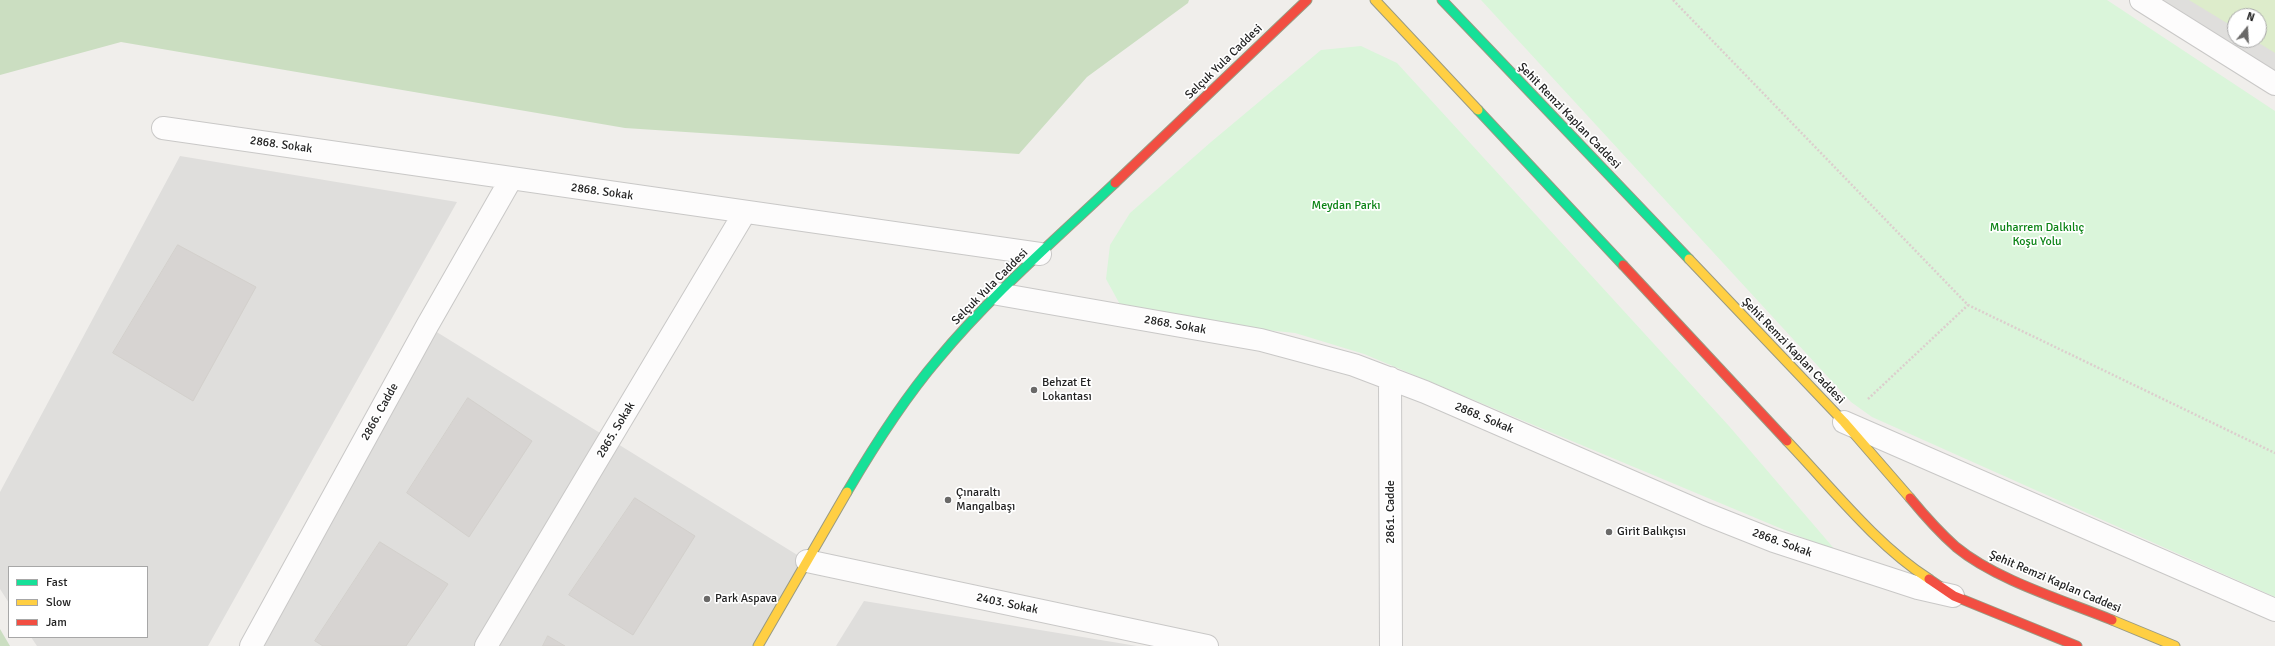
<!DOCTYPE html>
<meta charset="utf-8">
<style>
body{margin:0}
#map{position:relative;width:2275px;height:646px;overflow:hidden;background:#f0eeeb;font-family:Signika,sans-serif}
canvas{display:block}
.legend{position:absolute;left:8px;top:566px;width:140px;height:72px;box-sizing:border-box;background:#fff;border:1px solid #a7a7a7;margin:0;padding:5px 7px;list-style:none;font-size:12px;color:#222}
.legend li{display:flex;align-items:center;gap:8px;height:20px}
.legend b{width:20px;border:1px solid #a7a7a7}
.north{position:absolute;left:2227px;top:8px;width:40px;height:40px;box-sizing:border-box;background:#fff;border:1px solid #a7a7a7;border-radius:50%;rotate:18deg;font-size:11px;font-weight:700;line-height:16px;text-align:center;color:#222}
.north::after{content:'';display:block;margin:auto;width:14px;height:18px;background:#6a6968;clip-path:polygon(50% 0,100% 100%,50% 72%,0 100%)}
</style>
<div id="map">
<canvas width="2275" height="646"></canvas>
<ul class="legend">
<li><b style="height:5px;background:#16e098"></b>Fast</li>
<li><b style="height:5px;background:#ffcf43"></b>Slow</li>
<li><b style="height:5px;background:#f24e42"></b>Jam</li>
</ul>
<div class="north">N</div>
</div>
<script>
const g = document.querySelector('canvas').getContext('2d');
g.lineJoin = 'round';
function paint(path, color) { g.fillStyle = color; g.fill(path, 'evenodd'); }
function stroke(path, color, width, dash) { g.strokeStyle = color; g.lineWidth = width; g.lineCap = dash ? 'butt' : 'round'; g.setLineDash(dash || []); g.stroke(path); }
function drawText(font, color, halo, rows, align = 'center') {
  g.font = font + ' Signika,sans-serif'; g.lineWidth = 3.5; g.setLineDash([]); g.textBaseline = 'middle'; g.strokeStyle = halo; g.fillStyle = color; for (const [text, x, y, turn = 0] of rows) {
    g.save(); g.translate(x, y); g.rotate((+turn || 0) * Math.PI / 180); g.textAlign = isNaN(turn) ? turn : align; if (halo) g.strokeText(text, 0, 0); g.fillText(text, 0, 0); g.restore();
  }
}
paint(new Path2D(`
 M2141,0H2275V84ZM2235,16H2259V40H2235Z
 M180,156L457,202L208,646H37L31,637H147V567H9V603L0,589V492Z
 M427,326L807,561L758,646H251Z
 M864,601L1137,646H836Z`), '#dfdedc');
paint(new Path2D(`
 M2189,0H2275V53L2254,40H2259V16H2235V28Z`), '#ddeccb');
paint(new Path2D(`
 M0,0H1189L1188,3L1087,77L1019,154L625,128L121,42L0,75Z
 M0,629L10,646H0Z`), '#cbdec1');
paint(new Path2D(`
 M1481,0H2107L2275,111V597L1872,417L1851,402Z
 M1361,46L1397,63L1729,426L1837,552L1364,354L1295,333L1152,318L1123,310L1106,279L1110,245L1130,213L1211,142L1321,50Z`), '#daf5da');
const building = new Path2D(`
 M178,245L256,287L193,401L113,353Z
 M468,398L532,441L469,537L407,493Z
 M635,498L695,536L633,635L569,595Z
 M380,542L448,584L406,646H323L315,641Z
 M548,636L565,646H543Z`);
paint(building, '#d7d4d2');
stroke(building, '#d3d0cc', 1);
const street = new Path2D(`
 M2141,0L2275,84
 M163,128L1040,254
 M998,294L1261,340L1354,365L1425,392L1706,514L1774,541L1918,588L1953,596
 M1390,378L1391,646
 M1844,422L2275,610
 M807,561L1207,646
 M251,646L427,326L511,179
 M486,646L745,212`);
const fast = new Path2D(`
 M1442,0L1689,259
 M1478,110L1623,265
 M847,492C874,446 903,400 938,359C991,295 1055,240 1115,183`);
const slow = new Path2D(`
 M1375,0L1478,110
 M1689,259L1844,422L1910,498
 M1787,441C1831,487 1876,545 1929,579
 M2112,620L2175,646
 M758,646L847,492`);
const jam = new Path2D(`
 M1115,183L1307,0
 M1623,265L1787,441
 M1910,498C1924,515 1939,532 1956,547C1996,580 2063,600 2112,620
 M1929,579L1954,596L2077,646`);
stroke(street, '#c9c8c7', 24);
stroke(fast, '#999a82', 11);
stroke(slow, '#999a82', 11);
stroke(jam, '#999a82', 11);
stroke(new Path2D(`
 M1673,0L1968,305L2275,453
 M1868,399L1968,305`), '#dccecd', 2.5, [2, 2]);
stroke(street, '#fdfcfc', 22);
stroke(fast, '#16e098', 9);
stroke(slow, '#ffcf43', 9);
stroke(jam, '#f24e42', 9);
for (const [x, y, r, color] of [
 [1034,390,4,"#6a6968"],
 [948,500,4,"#6a6968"],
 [1609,532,4,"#6a6968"],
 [707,599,4,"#6a6968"]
]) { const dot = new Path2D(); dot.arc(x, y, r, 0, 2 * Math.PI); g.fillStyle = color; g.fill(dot); stroke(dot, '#fff', 1.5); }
drawText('12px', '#222', '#fff', [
 ["Selçuk Yula Caddesi",1224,62,-44],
 ["Şehit Remzi Kaplan Caddesi",1569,116,46],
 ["2868. Sokak",281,145,8],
 ["2868. Sokak",602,192,8],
 ["Selçuk Yula Caddesi",990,287,-45],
 ["2868. Sokak",1175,325,10],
 ["Şehit Remzi Kaplan Caddesi",1793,351,46],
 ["2866. Cadde",380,412,-61],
 ["2868. Sokak",1484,418,23],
 ["2865. Sokak",616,430,-59],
 ["2861. Cadde",1391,512,-90],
 ["2868. Sokak",1782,543,20],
 ["Şehit Remzi Kaplan Caddesi",2055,582,23],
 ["2403. Sokak",1007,604,12]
]);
drawText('12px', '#0c8416', '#fff', [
 ["Meydan Parkı",1346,206],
 ["Muharrem Dalkılıç",2037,228],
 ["Koşu Yolu",2037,242]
]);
drawText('12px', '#222', '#fff', [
 ["Behzat Et",1042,383],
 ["Lokantası",1042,397],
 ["Çınaraltı",956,493],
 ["Mangalbaşı",956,507],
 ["Girit Balıkçısı",1617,532],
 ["Park Aspava",715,599]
], 'left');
</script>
